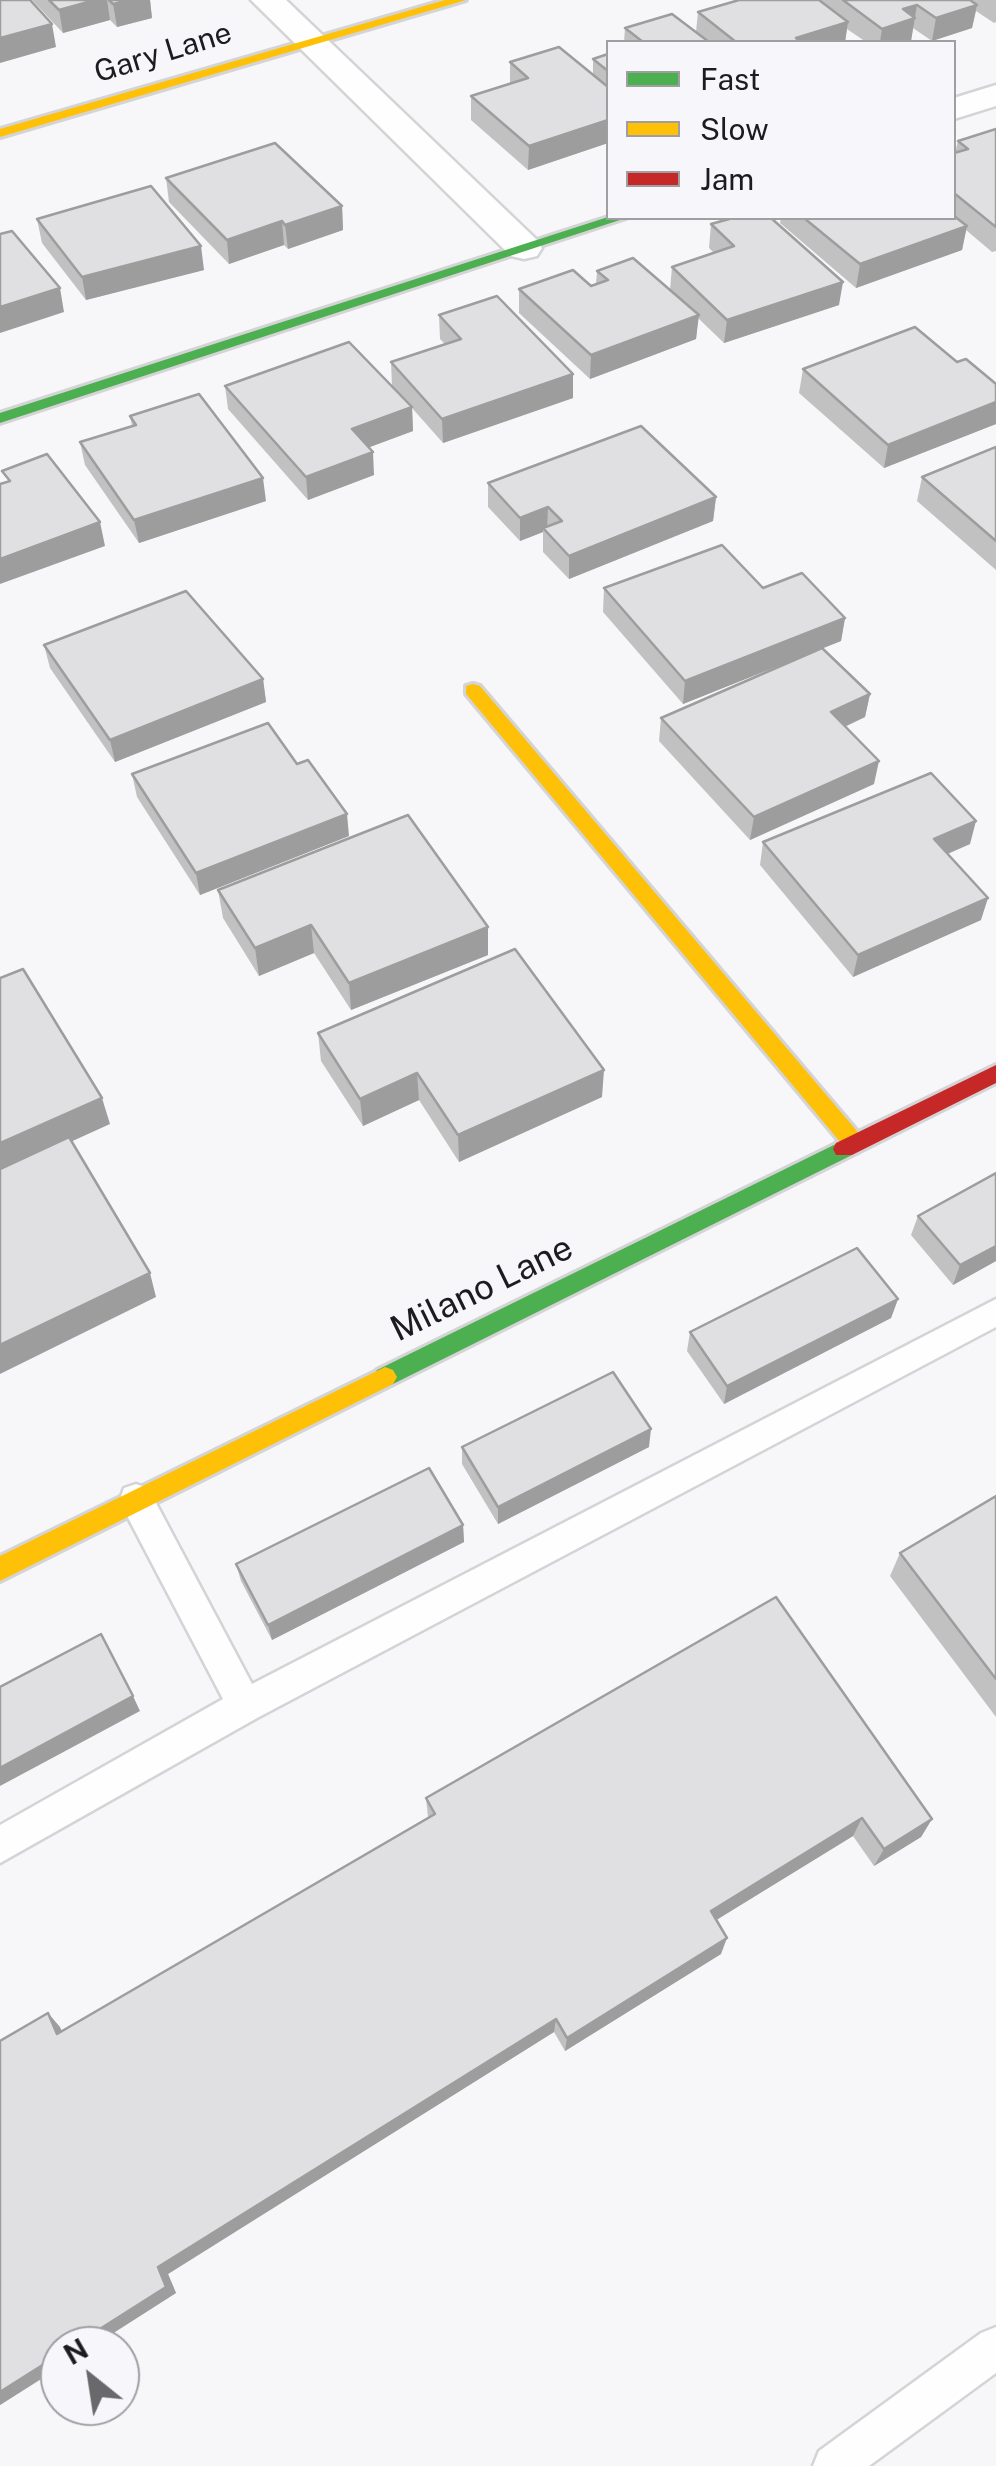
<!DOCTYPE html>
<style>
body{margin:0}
#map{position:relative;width:996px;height:2466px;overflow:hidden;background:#f7f7fa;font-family:"Public Sans",sans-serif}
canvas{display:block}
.legend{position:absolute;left:606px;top:40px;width:350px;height:180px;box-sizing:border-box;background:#f6f6fb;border:2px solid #9f9fa3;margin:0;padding:12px 18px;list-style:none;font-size:30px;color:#1c1c1e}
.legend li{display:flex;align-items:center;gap:20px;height:50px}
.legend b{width:50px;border:2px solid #9f9fa3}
.north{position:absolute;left:40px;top:2326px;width:100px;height:100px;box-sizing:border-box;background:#f6f6fb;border:2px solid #9f9fa3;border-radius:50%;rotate:330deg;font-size:28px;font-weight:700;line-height:40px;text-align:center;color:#1c1c1e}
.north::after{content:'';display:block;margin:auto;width:35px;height:45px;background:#69696b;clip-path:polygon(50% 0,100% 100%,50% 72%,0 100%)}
</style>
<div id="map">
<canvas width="996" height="2466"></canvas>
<ul class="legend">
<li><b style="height:12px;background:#4caf50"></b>Fast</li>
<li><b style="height:12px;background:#ffc107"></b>Slow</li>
<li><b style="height:12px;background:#c62828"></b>Jam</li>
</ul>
<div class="north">N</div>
</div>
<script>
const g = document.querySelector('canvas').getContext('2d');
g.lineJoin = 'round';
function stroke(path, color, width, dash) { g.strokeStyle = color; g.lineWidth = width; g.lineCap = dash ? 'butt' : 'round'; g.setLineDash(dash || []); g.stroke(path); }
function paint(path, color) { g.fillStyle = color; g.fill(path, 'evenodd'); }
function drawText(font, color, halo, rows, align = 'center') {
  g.font = font + ' "Public Sans",sans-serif'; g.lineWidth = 9; g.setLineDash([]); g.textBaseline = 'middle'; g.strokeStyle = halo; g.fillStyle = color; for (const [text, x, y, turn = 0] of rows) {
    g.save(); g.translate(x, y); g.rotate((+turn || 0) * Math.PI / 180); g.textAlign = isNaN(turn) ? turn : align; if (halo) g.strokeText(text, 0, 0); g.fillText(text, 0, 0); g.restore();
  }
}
const lane = new Path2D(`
 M996,1299V1327L257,1718L0,1863V1825L223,1699L124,1510L120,1499L124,1488L136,1484L148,1488L252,1684Z
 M996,2327V2373L869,2466H813L819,2451L981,2333Z`);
const street = new Path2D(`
 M251,0H286L537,240L542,248L537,256L524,259L511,256Z
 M996,85V106L954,119V98Z`);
const fast = new Path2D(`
 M608,217L626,218L0,423V413Z
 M844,1140L852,1143L855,1149L852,1155L393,1384L385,1387L377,1384L373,1377L377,1370Z`);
const slow = new Path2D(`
 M445,0H466L0,137V129Z
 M473,684L480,686L862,1137L865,1143L862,1149H846L466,694V686Z
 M385,1367L393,1370L397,1377L393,1384L0,1581V1556Z`);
const jam = new Path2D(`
 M996,1065V1083L852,1155H836L833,1149L836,1143Z`);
stroke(lane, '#d4d4d6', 5);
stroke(street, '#d4d4d6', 5);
stroke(fast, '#d4d4d6', 6);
stroke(slow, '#d4d4d6', 6);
stroke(jam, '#d4d4d6', 6);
paint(lane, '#fefefe');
paint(street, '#fefefe');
paint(fast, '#4caf50');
paint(slow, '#ffc107');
paint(jam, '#c62828');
paint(new Path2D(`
 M32,0H150L152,18L117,27L110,20L63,33Z
 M821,0H996V22L994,23L976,11L972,28L932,41L913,28L911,41L907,42H866L847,29L845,42H624L625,28L696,32L698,12L821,2Z
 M608,54V143L528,170L471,120V96L510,84V62L593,74V59Z
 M996,129V251L992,252L966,230L962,250L856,288L780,223L781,218H954V153H955L958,141Z
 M166,178L342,206L343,230L288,249L284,245L229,264L169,202Z
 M37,219L204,270L86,300L42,243Z
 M711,224L839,305L724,343L698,318L696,339L590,379L519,313V289L591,286L596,284L597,271L670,290L672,267L714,253L709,248Z
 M439,315L573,398L443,443L412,408L413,431L369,447L374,475L308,500L228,409L225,386L405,400L392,386L391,362L445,344L440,339Z
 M957,362L996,384V424L884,468L799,393L803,369Z
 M130,416L266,501L139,543L85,465L80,442L132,426Z
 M996,447V570L917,501L922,477Z
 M488,483L716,497L713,521L569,579L543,552V532L520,541L488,507Z
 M604,588H763L845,618L841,641L823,648L870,694L865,717L845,727L874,784L750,840L659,741L661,718L797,658L683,704L603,612Z
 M44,645L263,679L266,702L115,762L50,668Z
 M132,774L349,836L200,895L137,797Z
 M763,842L970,844L948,854L981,920L853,977L760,865Z
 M218,890L488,955L351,1010L314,953L259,976L223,918Z
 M318,1033L602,1097L459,1162L419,1100L363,1126L321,1061Z
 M996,1173V1261L953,1285L911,1235L918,1216Z
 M898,1299L891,1318L724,1404L687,1351L690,1332Z
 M462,1447H649L498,1524L462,1464Z
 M996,1496V1717L890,1576L900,1553Z
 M463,1525L464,1542L272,1640L241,1581L236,1564Z
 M426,1798L932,1819L921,1837L874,1866L853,1836L716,1920L721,1954L565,2051L554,2032L168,2274L176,2293L93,2346H60V2367L0,2405L48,2013L62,2031L428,1817Z`), '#c1c1c2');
paint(new Path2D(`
 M95,0H107L110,20L63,33L59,10Z
 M130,0H150L152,18L117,27L113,4Z
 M917,5L911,41L880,42L882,29L903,9Z
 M977,5L972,28L932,41L936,18Z
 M848,22L845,42H795L796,38Z
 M52,24L56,47L0,63V38Z
 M608,120V143L528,170L529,146Z
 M342,206L343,230L288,249L285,225Z
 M282,221L284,245L229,264L227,240Z
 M967,226L962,250L856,288L860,264Z
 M201,246L204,270L86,300L82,277Z
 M843,282L839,305L724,343L727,320Z
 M60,288L64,312L0,333V307Z
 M699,315L696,339L590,379L591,355Z
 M573,374V398L443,443L442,419Z
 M996,402V424L884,468L888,445Z
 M412,407L413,431L354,453L352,429Z
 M373,452L374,475L308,500L306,477Z
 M263,478L266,501L139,543L134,520Z
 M716,497L713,521L569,579V556Z
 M548,507L547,530L543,528V532L520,541V518Z
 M100,522L105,546L0,584V559Z
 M845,618L841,641L683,704L685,681Z
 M263,679L266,702L115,762L110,740Z
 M870,694L865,717L826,735L831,712Z
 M879,761L874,784L750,840L754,817Z
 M347,814L349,836L200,895L196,873Z
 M976,821L970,844L928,862L934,839Z
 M988,898L981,920L853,977L858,955Z
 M311,925L314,953L259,976L255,948Z
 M488,927V955L351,1010L349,983Z
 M604,1070L602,1097L459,1162L458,1135Z
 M417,1073L419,1100L363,1126L360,1099Z
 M102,1098L110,1124L0,1174V1143Z
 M996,1246V1261L953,1285L960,1265Z
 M150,1273L156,1297L0,1374V1345Z
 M898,1299L891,1318L724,1404L727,1386Z
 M651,1429L649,1447L498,1524V1507Z
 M463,1525L464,1542L272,1640L268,1625Z
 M133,1696L140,1711L0,1786V1768Z
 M862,1818L853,1836L705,1927L711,1911Z
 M932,1819L921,1837L874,1866L884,1849Z
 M727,1938L721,1954L565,2051L567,2038Z
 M48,2013L60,2027L69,2047L57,2034Z
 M556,2019L554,2032L168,2274L176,2293L93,2346H73L158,2267Z
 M60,2354V2367L0,2405V2392Z`), '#9d9d9e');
const building = new Path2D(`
 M0,0H30L52,24L0,38Z
 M49,0H95L59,10Z
 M109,0H130L113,4Z
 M739,0H819L848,22L796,38L801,42H736L698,12Z
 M843,0H970L977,5L936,18L917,5L903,9L915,18L882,29Z
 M672,14L709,42H643L625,28Z
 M559,47L608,87V120L529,146L471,96L528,78L510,62Z
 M608,54V71L593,59Z
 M996,129V227L954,193V153L968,149L958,141Z
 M275,143L342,206L285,225L282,221L227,240L166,178Z
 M151,186L201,246L82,277L37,219Z
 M954,216L967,226L860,264L804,218H954Z
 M733,218H771L843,282L727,320L672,267L734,246L711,224Z
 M12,231L60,288L0,307V234Z
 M633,258L699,315L591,355L519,289L573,270L591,286L608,280L597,271Z
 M497,296L573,374L442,419L391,362L461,339L439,315Z
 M915,327L957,362L966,359L996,384V402L888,445L803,369Z
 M349,342L412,407L352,429L373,452L306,477L225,386Z
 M199,394L263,478L134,520L80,442L136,425L130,416Z
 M641,426L716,497L569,556L543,528L562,521L548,507L520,518L488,483Z
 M996,447V541L922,477Z
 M47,454L100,522L0,559V484L10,481L2,471Z
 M722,545L763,588L802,573L845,618L685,681L604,588Z
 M186,591L263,679L110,740L44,645Z
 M822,648L870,694L831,712L879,761L754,817L661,718Z
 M268,723L297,764L308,760L347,814L196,873L132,774Z
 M931,773L976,821L934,839L988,898L858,955L763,842Z
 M408,815L488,927L349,983L311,925L255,948L218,890Z
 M515,949L604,1070L458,1135L417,1073L360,1099L318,1033Z
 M23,969L102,1098L0,1143V978Z
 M69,1137L150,1273L0,1345V1169Z
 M996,1173V1246L960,1265L918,1216Z
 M857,1248L898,1299L727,1386L690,1332Z
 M613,1372L651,1429L498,1507L462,1447Z
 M429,1468L463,1525L268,1625L236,1564Z
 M996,1496V1679L900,1553Z
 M776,1597L932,1819L884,1849L862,1818L711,1911L727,1938L567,2038L556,2019L158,2267L166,2287L73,2346H60V2354L0,2392V2041L48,2013L57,2034L435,1814L426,1798Z
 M101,1634L133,1696L0,1768V1687Z`);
paint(building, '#e0e0e2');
stroke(building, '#9d9d9e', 2.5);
drawText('30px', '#1c1c1e', '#f6f6fb', [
 ["Gary Lane",163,53,-17]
]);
drawText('35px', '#1c1c1e', '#f6f6fb', [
 ["Milano Lane",482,1289,-26]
]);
</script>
